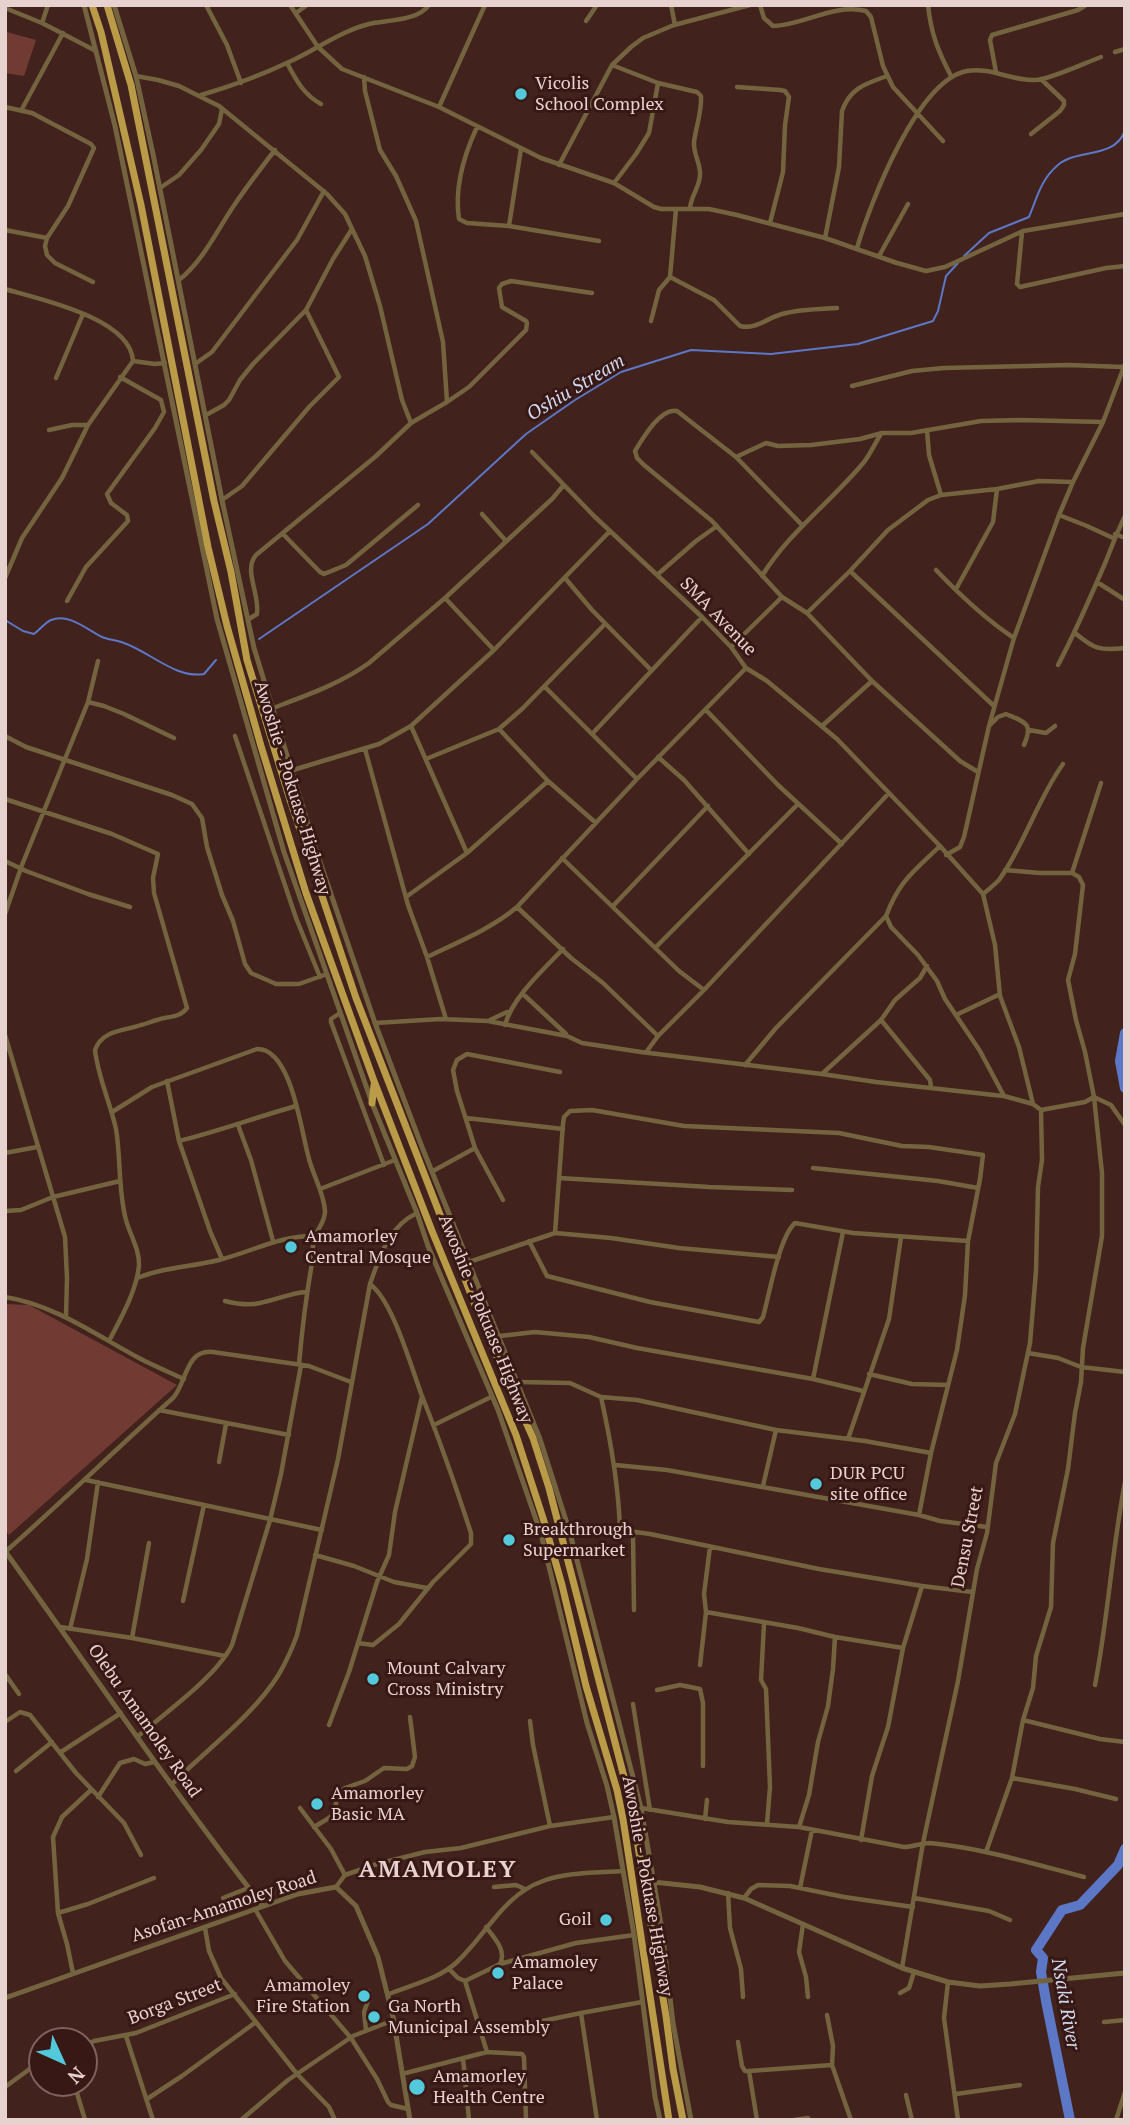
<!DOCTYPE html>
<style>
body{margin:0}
#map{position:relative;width:1130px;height:2125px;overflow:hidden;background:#42221d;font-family:"PT Serif",serif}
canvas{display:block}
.frame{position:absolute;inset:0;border:7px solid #e8d2cf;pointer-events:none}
.north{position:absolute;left:28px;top:2027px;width:70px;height:70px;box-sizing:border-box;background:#371814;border:2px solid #7e625f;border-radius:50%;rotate:135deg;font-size:19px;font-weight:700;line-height:28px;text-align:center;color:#e8d2cf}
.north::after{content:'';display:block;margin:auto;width:24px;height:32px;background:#53cadc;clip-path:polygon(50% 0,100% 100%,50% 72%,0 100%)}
</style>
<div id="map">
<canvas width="1130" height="2125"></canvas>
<div class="frame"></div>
<div class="north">N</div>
</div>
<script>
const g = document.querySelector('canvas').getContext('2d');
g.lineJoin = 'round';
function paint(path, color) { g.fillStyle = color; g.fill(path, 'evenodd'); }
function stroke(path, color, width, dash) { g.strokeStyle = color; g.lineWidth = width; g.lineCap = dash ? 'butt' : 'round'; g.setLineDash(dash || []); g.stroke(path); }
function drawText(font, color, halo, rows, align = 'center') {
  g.font = font + ' "PT Serif",serif'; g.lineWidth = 6; g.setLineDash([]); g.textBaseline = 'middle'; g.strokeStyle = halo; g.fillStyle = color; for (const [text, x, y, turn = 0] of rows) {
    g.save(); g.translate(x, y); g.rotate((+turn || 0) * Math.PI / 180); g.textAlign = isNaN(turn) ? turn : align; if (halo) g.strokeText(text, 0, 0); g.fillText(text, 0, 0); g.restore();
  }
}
paint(new Path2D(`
 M7,32L36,40L24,76L5,73Z
 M5,1304L29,1305L177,1385L9,1535L5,1530Z`), '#713b33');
stroke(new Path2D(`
 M964,256L989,233L1029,217C1037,198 1041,179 1058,165C1078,148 1113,160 1125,131
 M5,620L23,631L34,634C39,630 46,622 51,620C70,613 87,630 102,637C109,640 117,640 124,643C150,652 176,679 204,674L216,660
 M259,639L428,524L526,434L575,400L621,372L691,350L771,354L858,344L933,321L938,311L946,276L958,263`), '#5d77c7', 2);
stroke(new Path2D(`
 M1125,1033L1120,1061L1125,1088
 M1070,2120L1046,2001L1041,1972L1043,1958L1036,1950L1062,1910L1080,1905L1118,1865L1125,1849`), '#5d77c7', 10);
stroke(new Path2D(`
 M206,5L227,45L241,83
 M290,5L318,47L342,69L439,107L541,158L614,183L654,207L661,209H709L737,215L825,238L897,263L926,271L945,267L1023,231L1125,214
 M671,5L675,25
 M760,5L764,18L773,26C805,25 833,3 866,11L871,17L883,66L893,87L943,141
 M928,5C931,34 938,51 951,76
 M5,8L42,23L96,51
 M296,13L307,5
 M586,21L597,5
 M42,23L48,5
 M1115,52L1125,49
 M287,63C296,80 304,95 321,104
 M612,65L658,83L697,92L701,96C702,112 696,126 694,142C693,154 701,164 700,175C700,186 691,196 690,208
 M996,72L990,40L992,35L1078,10L1086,5
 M136,76L158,80L179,86L219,106L327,194L345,214L365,256L380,306L402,400L411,423
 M737,87L780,90L785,91L789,97L785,125L783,172L770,223
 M201,95C232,86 262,75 291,61C317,49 341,31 369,24C387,20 418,21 429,5
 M5,107L32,113L91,144L94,148L68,206L47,238L45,246L47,255L55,263L93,282
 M439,107L485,5
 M22,109L63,33
 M477,127C464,155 454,187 459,219L467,223L509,226L599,241
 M1031,134L1060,111L1064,105V101L1041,79
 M559,165L612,65L631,47L643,38L674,25L750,5
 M614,183L636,154L649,133L658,83
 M160,188L179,175L201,150L219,124L222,109
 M509,226L521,149
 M5,230L47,238
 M1022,232L1017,284L1020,287L1106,268L1125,266
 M825,238L839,167L842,111C850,88 865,84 887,76
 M857,248C870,204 917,80 967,71C991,67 1012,81 1035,80C1049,80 1087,62 1101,57
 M879,256L908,204
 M670,277L714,300L740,326C756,330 767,318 782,314C800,309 819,309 837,308
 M179,280C204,260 217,230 235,204C248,185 261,168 275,150
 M5,289C39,299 131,318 133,361L88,425L62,478L22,538L5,578
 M651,321L659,290L670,277L676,209
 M133,361L155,364L165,363
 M195,364L212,352L297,240L324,191
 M56,378L83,314
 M852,386L912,371L944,368L1069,365L1123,367
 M447,402L469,387L526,330L527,323L526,321L502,307L499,288L502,284L511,281L592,293
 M206,415L224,405L229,400L240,380L253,364L306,310L333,259L352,229
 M49,430L72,425H88
 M927,430L929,455L941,495
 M532,452L594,516L702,617L731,647L746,668L767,681L837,739L940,846L983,894C988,890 994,885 999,880C1025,844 1037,800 1063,764
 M736,457L766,443L778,446L811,445L860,439L882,433H911L981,421L1021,420L1103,422
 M222,500L242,486L310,406L339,377L306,310
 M482,514L506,541
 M1059,515L1087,526L1113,538
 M802,525L736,457L677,411C661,407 643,438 635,451L637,458L644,465L712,521L782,597L807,613L872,681L960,761L978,772
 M283,534L320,572L324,574L346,565L418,505
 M1115,534L1125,538
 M936,570C960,595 985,619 1014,638
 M850,571L994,706
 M657,575L696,541L717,526
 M762,576C789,532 832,501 864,462C871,453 875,443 881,434
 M565,578L592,610L651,670
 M1097,582L1125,600
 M956,589L993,522L997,489
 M445,598L494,650
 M67,601L86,567L128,521L127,515L111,503L107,494L155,428L164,412L161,400L120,377
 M807,613L850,571L888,530L928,500L941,495L997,489L1039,481L1073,482
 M249,619L257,614C260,594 243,570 256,555L375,457L411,423L447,402L443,342L416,221L396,176L380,150L365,91L364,77
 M1075,633C1094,649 1100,651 1125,648
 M731,647L782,597
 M1058,665C1076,631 1091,596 1106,561C1112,546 1117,532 1125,516
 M545,687L637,779
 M88,702L104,706L124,714L174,738
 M273,708C305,696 340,684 369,663L445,598L552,499L563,486
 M706,710L778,785L842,844
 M411,726L467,853
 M822,726L872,681
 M989,726L998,717L1006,714C1025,722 1034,723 1024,745
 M499,729L548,781L596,823
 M1029,730L1046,733L1055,726
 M592,734L702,617
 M5,736L26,747L172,795L192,804L202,818L207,847L222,895L233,921L245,964L251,973L276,984H299L327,974
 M235,736L296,918L320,977
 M365,749L408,905L427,957L446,1019
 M658,757L684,780L749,854
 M426,759L499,729L522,709L605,624
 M293,770L379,744L411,726L494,650L610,531
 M5,799L112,834L158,854L153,878L154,893L187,1008C180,1018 168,1016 157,1020C152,1021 147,1024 141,1025C124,1031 102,1030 95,1050C98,1077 110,1102 116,1129C121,1159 118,1190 126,1220C130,1235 140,1250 139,1266C136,1292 121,1318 109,1341
 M940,846C914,871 899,881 886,916L891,927L918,955L937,981L945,999L980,1051L1004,1096L1033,1104L1041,1110L1085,1102L1094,1097L1085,1052L1076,1020L1068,980L1075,954L1083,885L1079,877L1072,873H1040L1005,870
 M946,855L960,847L964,837L989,726L1014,638L1059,515L1073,482L1103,422L1125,364
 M562,858L679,971L704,990
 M5,861L26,871L88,894L130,907
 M1072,873L1101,783
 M983,894L995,945L1000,996
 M406,897L467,853L548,781
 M613,906L708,806
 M517,907L571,958L603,983L658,1036
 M5,914L22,865L88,702L98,661
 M655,948L798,804
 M427,957C458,942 491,929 517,907L637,779L746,668
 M523,994L566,1034
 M340,1013L331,1019V1022L384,1165
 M956,1015L998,995L1000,996L1019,1047L1033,1104
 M490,1020L507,1012
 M881,1020L930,1080L931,1087
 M375,1023L441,1019L488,1021L567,1036L582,1043L641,1052L822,1074L876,1082L1003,1096
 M505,1025C512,998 543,970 563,949
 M5,1035L65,1237L67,1278L66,1317
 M647,1051L658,1036L704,990L889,793
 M745,1065L776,1028L886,916
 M822,1074L881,1020L895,1000L920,978L927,966
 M167,1081L179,1141L210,1231L222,1259
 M1094,1097L1111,1105L1125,1125
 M112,1112L152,1087L257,1049C291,1048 301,1130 308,1155C312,1174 324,1192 325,1211C325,1222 319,1226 315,1236C312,1243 313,1254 312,1263C306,1297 302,1330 299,1364
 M466,1118L563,1129
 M238,1125L251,1160L273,1241
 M179,1141C219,1131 257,1117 296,1106
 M5,1153L37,1147
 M813,1168L938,1181L978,1188
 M433,1171L475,1148
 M559,1178L709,1187L792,1190
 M320,1189L395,1160
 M503,1200L475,1148L457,1091L453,1070L457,1060L467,1054L560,1072
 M5,1211L21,1210L53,1197L120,1181
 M555,1233L563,1124L564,1117L570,1111L592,1110L684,1126L839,1133L902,1146L929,1147L983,1155L980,1179L968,1241L965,1295L957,1350L931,1453L919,1515
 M529,1241L547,1276L650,1302L759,1322L763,1317C769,1296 779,1237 795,1223L853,1233L968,1241
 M469,1262L555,1233L611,1238L679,1248L779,1257
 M137,1278C164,1267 191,1267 219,1260C251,1252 281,1235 315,1236
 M5,1297C55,1305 96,1335 139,1358C154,1366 169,1372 184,1379
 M225,1301C237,1304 248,1306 260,1303C276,1300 290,1293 306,1292
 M500,1336L535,1332L589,1337L637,1348L813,1379L863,1391
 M1028,1353L1058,1358L1081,1367L1125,1372
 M869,1374L912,1384L948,1385
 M813,1379L843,1232
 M519,1382L570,1383L601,1397L637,1400L776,1430L865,1441L931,1453
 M601,1397C611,1442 619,1486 620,1532
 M159,1410L289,1435
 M434,1425L491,1397
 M848,1439L889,1319L901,1237
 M219,1462L226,1424
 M615,1465L667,1470L919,1515L940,1521L987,1527
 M86,1480L322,1530
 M763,1486L776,1430
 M633,1532L634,1610
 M570,1533L628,1531L650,1534L819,1569L922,1586L972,1592
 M5,1552C62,1502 116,1449 173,1398C187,1383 185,1349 213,1352L309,1366L351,1382
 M315,1555L354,1566L394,1582L427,1588
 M183,1601L204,1505
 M706,1612L798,1628L835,1637L903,1648
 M764,1624L761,1680L766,1689L770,1787L767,1824
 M60,1627L132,1638L225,1656
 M70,1629L87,1559L98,1482
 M132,1638L149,1543
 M358,1643L373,1645L399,1624L433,1582L471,1544V1533C456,1487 440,1441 422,1396C411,1367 393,1301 370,1284
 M700,1665L706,1612L704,1594L710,1547
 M5,1674L19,1694
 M1095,1685C1108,1618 1112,1549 1125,1482
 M657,1690L680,1685L700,1689L703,1703V1766
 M633,1704L650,1810
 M1023,1720L1100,1739L1125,1742
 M530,1721L533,1745L550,1826
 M5,1722L20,1712L30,1715L76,1773L124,1823L141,1855
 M329,1725L349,1672L377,1582L389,1555L395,1512L422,1396
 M137,1737C165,1713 216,1677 232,1645L270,1520L281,1474L301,1365
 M61,1752L121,1713
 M16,1771L52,1742
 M1012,1778L1075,1789L1116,1799
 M172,1784C206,1750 254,1715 279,1674C286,1662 292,1649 297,1635L338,1459L370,1284C380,1256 389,1226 417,1213
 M98,1797L120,1763L134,1759L145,1764L154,1762
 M300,1808L331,1849L345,1875
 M641,1808L728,1822L799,1827L904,1847C913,1847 921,1843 930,1843C982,1848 1034,1864 1084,1877
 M705,1819L707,1800
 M314,1827L329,1818L335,1812L337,1795L345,1788L365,1781L384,1768L407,1769L412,1766L415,1757L410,1717
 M799,1827L809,1795L818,1742L828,1706L833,1669L835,1637
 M861,1840L872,1776L888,1727L903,1648L922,1586
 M986,1852L1012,1778L1023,1720L1033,1688L1036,1656L1051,1607L1053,1543L1068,1469L1075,1413L1081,1382L1083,1348L1102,1236V1173L1094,1097
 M336,1887L345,1875L377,1864L425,1852L461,1848L550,1826L614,1817
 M494,1887L516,1885L525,1889
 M800,1888L812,1830
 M728,1893L730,1928L741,1969L743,1997
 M223,1898L248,1888
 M744,1898L751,1889L758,1885L790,1886L844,1897L913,1907
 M914,1898L989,1911L1010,1920
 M255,1909L285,1961L351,2038L377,2079L388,2102L391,2105L408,2109
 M58,1913L88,1904L154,1878
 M803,1924L799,1952L806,1977L808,1997
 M205,1928L209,1951L221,1978L297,2074L329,2107L335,2120
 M500,1964L576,1943L634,1935
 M902,1968L923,1843L958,1681L977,1569L987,1533L996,1463L1015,1414L1030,1343L1036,1271L1038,1187L1042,1160L1041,1110
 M449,1969L458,1978L465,1981L487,2052
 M73,1973L67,1944L58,1913L53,1837L62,1817L91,1790
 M465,1981L500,1964C507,1950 494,1938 486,1927
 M948,1982L944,2018L958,2120
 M900,1993L909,1988L914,1972
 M389,1994C411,1985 439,1979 457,1962C486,1935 503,1895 543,1881C567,1872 597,1873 623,1871
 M827,2015L833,2046L832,2065L851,2120
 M1104,2022L1125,2020
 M523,2025L581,2013
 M366,2030L364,2012L370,1995L368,1991
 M126,2036L153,2120
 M738,2042L742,2066L745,2071H749L757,2120
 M84,2046L94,2041L136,2033L235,1994
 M463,2058L469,2120
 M749,2071L832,2065
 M402,2074L487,2052L522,2054L524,2057L526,2120
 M74,2083L85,2120
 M5,2087L42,2060
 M956,2094L1020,2085
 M906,2095L912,2120
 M147,2099L182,2076L256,2022
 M241,2120L288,2080L353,2036L394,2020
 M597,2120L581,2013L642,2002
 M794,2120L808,2118
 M1116,2120L1125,2092`), '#73643f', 4.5);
stroke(new Path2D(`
 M84,5L115,126L217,619L284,852L372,1103L417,1213L428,1246L498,1410L541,1534L587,1723L607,1786L614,1817L634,1935L655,2097L660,2120
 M114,5L136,76L153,154L222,500L254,648L316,850L375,1023L422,1147L540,1439L570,1533L641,1808L662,1930L673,2023L691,2120
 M5,1551C91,1670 172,1791 263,1906
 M653,1882L700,1887L744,1898L902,1968L948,1982L980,1986L1010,1984L1125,1973
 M5,1998L298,1894L336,1887L356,1906L378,1957L393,2017L410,2120`), '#73643f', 5);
stroke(new Path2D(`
 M92,5L101,32L141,205L208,547L227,626L261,746L306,893L374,1081L432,1231L516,1435L543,1518L562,1585L586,1686L617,1790L623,1819L669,2120
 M107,5L131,85L214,501L231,572L247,660L290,800L356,998L482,1323L533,1438L549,1488L631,1804L666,2016L673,2069L683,2120
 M372,1103L374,1085`), '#b99b48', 7);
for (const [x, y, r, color] of [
 [521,94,7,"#53cadc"],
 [291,1247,7,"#53cadc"],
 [816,1484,7,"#53cadc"],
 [509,1540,7,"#53cadc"],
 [373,1679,7,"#53cadc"],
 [317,1804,7,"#53cadc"],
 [606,1920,7,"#53cadc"],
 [498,1973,7,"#53cadc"],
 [364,1996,7,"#53cadc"],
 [374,2017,7,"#53cadc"],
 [417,2087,9,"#53cadc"]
]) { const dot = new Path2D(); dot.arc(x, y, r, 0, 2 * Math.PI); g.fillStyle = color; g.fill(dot); stroke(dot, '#371814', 2.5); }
drawText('18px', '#e8d2cf', '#371814', [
 ["Vicolis",535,84],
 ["School Complex",535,105],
 ["Amamorley",305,1237],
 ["Central Mosque",305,1258],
 ["DUR PCU",830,1474],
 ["site office",830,1495],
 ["Breakthrough",523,1530],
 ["Supermarket",523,1551],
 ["Mount Calvary",387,1669],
 ["Cross Ministry",387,1690],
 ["Amamorley",331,1794],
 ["Basic MA",331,1815],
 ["Goil",592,1920,"right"],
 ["Amamoley",512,1963],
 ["Palace",512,1984],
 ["Amamoley",350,1986,"right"],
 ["Fire Station",350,2007,"right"],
 ["Ga North",388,2007],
 ["Municipal Assembly",388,2028],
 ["Amamorley",433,2077],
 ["Health Centre",433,2098]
], 'left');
drawText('18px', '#e8d2cf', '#371814', [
 ["SMA Avenue",718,617,46],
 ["Awoshie - Pokuase Highway",292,788,73],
 ["Awoshie - Pokuase Highway",485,1319,68],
 ["Densu Street",968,1537,-79],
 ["Olebu Amamoley Road",144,1721,55],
 ["Awoshie - Pokuase Highway",647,1886,80],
 ["Asofan-Amamoley Road",224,1907,-18],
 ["Borga Street",175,2002,-21]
]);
drawText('italic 19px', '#d0d8ee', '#371814', [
 ["Oshiu Stream",576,388,-31],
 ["Nsaki River",1065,2004,80]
]);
g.letterSpacing = '2px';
drawText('bold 24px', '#e8d2cf', '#371814', [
 ["AMAMOLEY",438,1870]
]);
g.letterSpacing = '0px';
</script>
